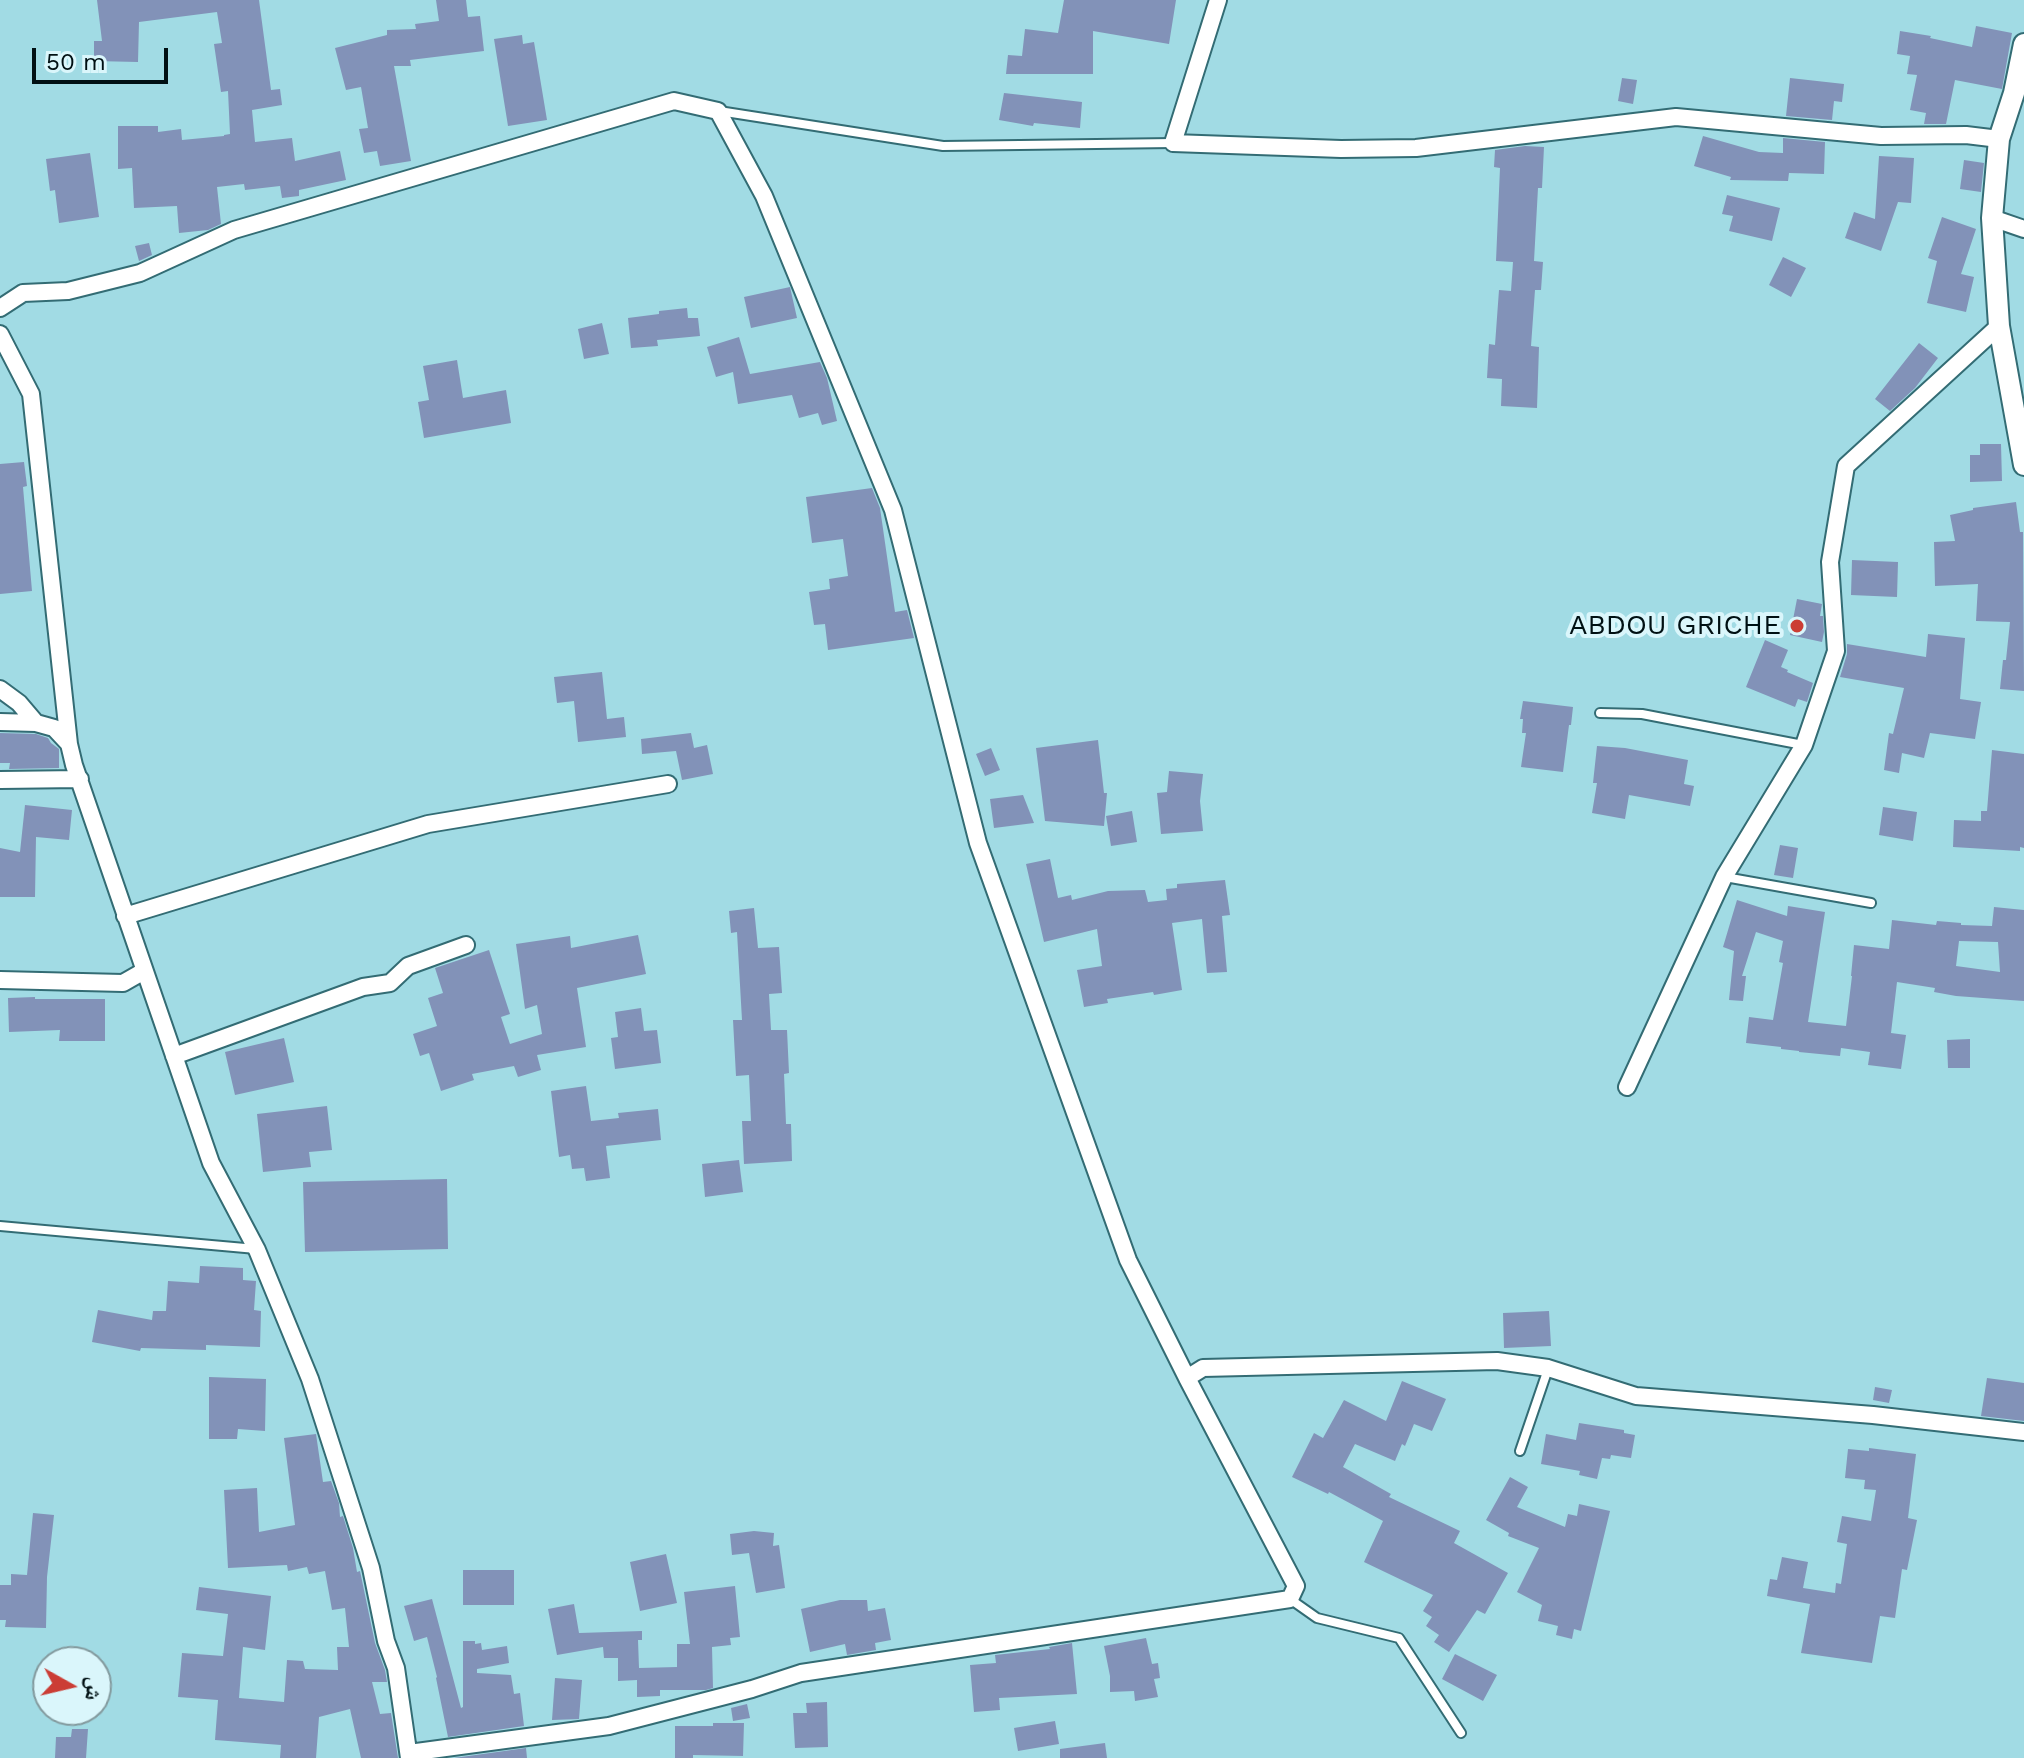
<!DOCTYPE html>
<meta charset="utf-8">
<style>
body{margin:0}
#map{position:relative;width:2024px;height:1758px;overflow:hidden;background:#a1dbe4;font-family:"Work Sans","Noto Naskh Arabic",sans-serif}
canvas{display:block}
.north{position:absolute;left:32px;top:1646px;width:80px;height:80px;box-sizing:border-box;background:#daf6fb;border:2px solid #839a9e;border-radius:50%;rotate:98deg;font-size:22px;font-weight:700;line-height:32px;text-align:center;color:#001013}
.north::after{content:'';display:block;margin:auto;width:28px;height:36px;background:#cb3d35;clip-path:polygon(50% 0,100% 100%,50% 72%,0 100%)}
.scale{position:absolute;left:32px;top:48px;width:136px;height:36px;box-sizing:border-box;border:4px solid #001013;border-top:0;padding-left:10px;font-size:24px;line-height:28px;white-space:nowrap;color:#001013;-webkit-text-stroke:6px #daf6fb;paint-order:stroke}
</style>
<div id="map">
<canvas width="2024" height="1758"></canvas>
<div class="north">ش</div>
<div class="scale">50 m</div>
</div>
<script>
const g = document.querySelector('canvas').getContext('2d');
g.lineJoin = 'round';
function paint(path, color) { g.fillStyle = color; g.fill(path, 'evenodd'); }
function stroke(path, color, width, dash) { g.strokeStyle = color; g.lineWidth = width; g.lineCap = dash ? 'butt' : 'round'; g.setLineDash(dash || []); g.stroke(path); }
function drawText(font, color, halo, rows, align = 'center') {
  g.font = font + ' "Work Sans",sans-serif'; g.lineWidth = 8; g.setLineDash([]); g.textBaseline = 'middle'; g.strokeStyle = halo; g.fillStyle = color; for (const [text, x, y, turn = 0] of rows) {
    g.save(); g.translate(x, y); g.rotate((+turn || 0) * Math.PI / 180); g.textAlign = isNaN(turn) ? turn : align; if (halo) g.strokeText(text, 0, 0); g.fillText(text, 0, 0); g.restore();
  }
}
paint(new Path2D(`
 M97,0H259L271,90L280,89L282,105L252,110L255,142L292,138L295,161L340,151L346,180L299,190V196L282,198L280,186L245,190L244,184L217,187L221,224L208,230L179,233L177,206L134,208L132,168L118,169V126H158V132L181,129L182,140L224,136V135L230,134L228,91L221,92L214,44L222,43L217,12L139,22L138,62L94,61V41H102Z
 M436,0H466L468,17L480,16L484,51L410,60L411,66H394L411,161L380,166L377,151L364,153L359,129L368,128L361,87L346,90L335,48L387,35V30L416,29L415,24L439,21Z
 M1064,0H1176L1169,44L1093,31V74H1006L1008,55L1022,56L1025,29L1058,33Z
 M1976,26L2012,33L2002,89L1955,80L1946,124H1924L1926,113L1910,110L1917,75L1907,74L1910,56L1897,54L1900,31L1931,36L1930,38L1972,47Z
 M522,35L523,44L534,42L547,120L508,126L494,39Z
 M1622,78L1637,80L1633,104L1618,101Z
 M1790,78L1844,84L1842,102L1834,101L1832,120L1786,116Z
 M1004,93L1082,102L1080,128L1034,123L1033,126L999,120Z
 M1703,136L1759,152L1783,153V138L1825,142L1824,174L1789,173L1788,181L1730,180L1731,177L1694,166Z
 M1525,146L1544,147L1542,188H1538L1534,261L1543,262L1541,290H1535L1531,346L1539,347L1537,408L1501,406L1502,379L1487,378L1489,344L1495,345L1499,290L1511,291L1513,262L1496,261L1500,168L1494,167L1495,150Z
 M90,153L99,217L59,223L55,190L50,191L46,159Z
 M1879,156L1914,158L1911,203L1898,202L1881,251L1845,238L1854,212L1875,219Z
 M1964,160L1984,163L1981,192L1960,189Z
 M1727,195L1780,208L1772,241L1729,231L1733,216L1722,214Z
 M1942,217L1976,229L1961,274L1974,277L1966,312L1927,303L1937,261L1928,258Z
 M149,243L152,255L139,261L135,246Z
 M1783,257L1806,268L1791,297L1769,285Z
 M790,287L797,318L751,328L744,297Z
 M687,308L688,318H698L700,336L657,340L658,346L631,348L628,318L659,314V311Z
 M602,323L609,354L584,359L578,329Z
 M739,337L750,374L820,362L827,378L837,421L822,425L818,413L799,418L792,395L738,404L733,372L716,377L707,347Z
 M1919,343L1938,358L1915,388L1890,411L1875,399Z
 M457,360L463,398L506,390L511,423L424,438L418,402L429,400L423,366Z
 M1980,444H2001L2002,481L1970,482V455H1980Z
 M24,462L27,486L23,487L32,591L0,594V464Z
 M872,488L880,508L895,612L907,610L914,638L828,650L825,624L814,625L809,592L830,589L829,579L848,576L843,539L812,543L806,497Z
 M2016,502L2020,532H2023L2024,691L2000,689L2003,660H2006L2010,622L1976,621L1978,584L1935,586L1934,542L1955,541L1950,515L1973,510V508Z
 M1852,560L1898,562L1897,597L1851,595Z
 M1797,599L1822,604L1820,616H1823L1824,632L1822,642L1790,635Z
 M1928,634L1965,638L1960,699L1981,702L1975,739L1930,733L1924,758L1902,753L1899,773L1884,770L1889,733L1893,734L1904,688L1840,677L1847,654V644L1926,657Z
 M1765,640L1788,650L1781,667L1788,670L1787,672L1813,683L1807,702L1798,699L1795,707L1746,687Z
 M602,672L607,719L624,717L626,737L578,742L574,701L557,703L554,677Z
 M1523,701L1573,707L1571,725H1569L1563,772L1521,767L1526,733H1522L1523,719H1520Z
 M0,733L36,734L48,738L51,743L59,749V768L9,769L10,763H0Z
 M691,733L694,748L707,745L713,774L682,780L676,751L642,754L641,739Z
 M1098,740L1104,793H1107L1104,826L1045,821L1036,748Z
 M1597,746L1625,748L1688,760L1684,784L1694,786L1690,806L1629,795L1625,819L1592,813L1597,783H1593Z
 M991,748L1000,770L985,776L976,754Z
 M1992,750L2024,754V848L2020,847V851L1953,847L1954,820L1981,821V811H1987Z
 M1169,771L1203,774L1200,801L1203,831L1161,834L1157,793L1167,792Z
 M1023,795L1034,823L994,828L990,799Z
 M25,805L72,810L69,840L36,837L35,897H0V848L20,852Z
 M1883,807L1917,812L1913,841L1879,835Z
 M1132,811L1137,842L1111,846L1106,816Z
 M1780,845L1798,848L1793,878L1774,875Z
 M1050,859L1058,898L1071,895L1072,900L1108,891L1145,890L1148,902L1167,900L1166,889L1177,888V884L1225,880L1230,915L1222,916L1227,972L1207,973L1202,919L1172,923L1182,990L1154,995L1153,992L1107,999L1108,1003L1084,1007L1077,970L1102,966L1097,929L1044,942L1026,864Z
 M1737,900L1787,916L1788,906L1825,912L1808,1022L1846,1026L1852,976H1851L1854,945L1889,949L1892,920L1936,925L1937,921L1961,923V925L1992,926L1994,907L2024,910V1001L1956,996L1934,992L1935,988L1897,982L1891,1033L1906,1035L1901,1069L1868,1065L1870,1052L1841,1048L1840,1056L1799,1052V1051L1781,1049V1047L1746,1043L1749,1017L1773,1020L1783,963L1779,962L1783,941L1756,932L1742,976H1746L1743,1001L1729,1000L1734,951L1723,947ZM1959,941L1998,942L2000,972L1956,966Z
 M754,908L758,948L779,947L782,993L769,994L771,1030H787L789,1073L784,1074L786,1124H791L792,1161L744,1164L742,1121H751L749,1075L736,1076L733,1020H742L737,932L731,933L729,911Z
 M638,935L646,974L577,988L586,1047L537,1055L541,1070L518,1077L514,1066L472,1074L474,1080L441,1091L429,1053L420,1056L413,1034L437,1026L428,998L443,993L435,968L489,950L510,1014L501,1017L510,1044L542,1034L537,1005L525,1009L516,944L570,936L571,948Z
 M35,997V999H105V1041H59L60,1030L9,1032L8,998Z
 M641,1008L644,1031L657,1030L661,1063L615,1069L611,1038L618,1037L615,1012Z
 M284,1038L294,1082L235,1095L225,1052Z
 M1970,1039V1068H1948L1947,1040Z
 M586,1086L591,1121L619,1118L618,1113L658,1109L661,1140L606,1146L610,1178L586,1181L584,1168L572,1169L570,1155L559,1157L551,1091Z
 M327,1106L332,1150L309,1152L311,1167L263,1172L257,1114Z
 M739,1160L743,1192L705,1197L702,1164Z
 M447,1179L448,1249L305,1252L303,1182Z
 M200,1266L243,1268V1280L256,1281L254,1310L261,1311L260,1347L206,1345V1350L141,1348L140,1351L92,1342L98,1310L152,1320L153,1311H166L168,1281L199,1283Z
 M1549,1311L1551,1346L1504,1348L1503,1313Z
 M209,1377L266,1379L265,1431L238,1429L237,1439H209Z
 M1987,1378L2024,1383V1421L1981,1416Z
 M1402,1381L1446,1399L1432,1431L1414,1424L1405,1446L1402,1444L1395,1461L1355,1444L1343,1467L1391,1494L1389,1497L1460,1531L1454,1543L1508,1573L1485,1614L1477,1610L1449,1652L1434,1642L1439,1635L1426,1626L1432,1617L1423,1611L1433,1595L1364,1562L1383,1521L1329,1492L1328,1494L1292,1477L1314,1433L1323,1438L1344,1400L1386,1421Z
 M1875,1387L1892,1390L1889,1403L1873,1400Z
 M1579,1423L1624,1430V1433L1635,1435L1631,1458L1611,1455L1610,1459L1602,1458L1597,1479L1579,1475L1580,1471L1541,1464L1546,1434L1576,1440Z
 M316,1434L323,1482L331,1481L339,1503L340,1517L343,1516L353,1548L357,1572L360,1571L375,1643L385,1670L387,1682H372L380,1714L391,1713L398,1758H361L350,1709L319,1717L316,1758H280L281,1745L215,1740L218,1700L178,1697L182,1653L223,1656L228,1614L196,1610L199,1587L271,1596L265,1650L243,1647L239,1698L284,1702L287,1660L303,1661L305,1669L338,1670L337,1647H349L345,1608L332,1610L325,1571L309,1574L307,1567L288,1571L287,1565L228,1568L224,1490L257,1488L259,1532L295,1525L284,1438Z
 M1869,1448L1916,1454L1908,1518L1917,1520L1907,1570L1902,1569L1895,1618L1880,1616L1872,1663L1801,1653L1810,1604L1767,1596L1770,1579L1777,1580L1782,1557L1808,1562L1803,1588L1835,1593L1836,1583L1841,1584L1847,1544L1837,1542L1842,1516L1871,1521L1876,1490L1864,1489L1865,1480L1845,1478L1848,1449L1869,1451Z
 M1510,1477L1528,1487L1517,1507L1565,1527L1568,1514L1577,1516L1579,1504L1610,1511L1581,1631L1574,1629L1572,1639L1556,1635L1558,1626L1538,1621L1542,1605L1517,1592L1539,1548L1508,1536L1509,1533L1486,1520Z
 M33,1513L54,1515L47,1577L46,1628L5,1627L6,1620H0V1585H11V1574L27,1575Z
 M754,1531L774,1533L773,1546L779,1545L785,1588L756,1593L749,1553L732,1555L730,1534Z
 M666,1554L677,1603L640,1611L630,1562Z
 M463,1570H514V1605H463Z
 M735,1586L740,1637L730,1638L731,1645L712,1647L713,1688L706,1690H660V1696L637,1697V1680L618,1681V1658H604L603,1647L557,1655L548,1609L574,1604L579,1633L642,1631V1640H638L639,1668L677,1667V1644H690L684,1592Z
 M432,1599L461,1708L463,1707V1641H475V1644L481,1643L482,1650L507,1646L509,1663L477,1669V1673L511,1675L514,1694L520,1693L524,1726L448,1737L436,1678L437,1677L427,1637L414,1641L404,1606Z
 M840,1600H867L868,1611L885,1608L891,1640L875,1643L876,1650L847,1655L845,1644L810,1652L801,1609Z
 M1146,1638L1152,1664L1158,1663L1160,1678L1154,1679L1158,1697L1135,1701L1134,1691L1110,1692V1676L1104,1646Z
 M1072,1643L1077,1694L999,1698L1000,1710L974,1712L970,1665L996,1663L995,1655L1050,1649L1049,1647Z
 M1455,1654L1497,1675L1483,1701L1442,1679Z
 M555,1678L582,1680L579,1719L552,1720Z
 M827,1702L828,1747L795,1748L793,1713H807L806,1703Z
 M747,1704L750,1718L733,1721L731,1708Z
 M1055,1721L1059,1744L1018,1751L1014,1728Z
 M713,1723H744L743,1756L693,1755V1758H675V1726H713Z
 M72,1729H88L86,1758H55L56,1737H71Z
 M1105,1743L1107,1758H1060V1749Z
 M526,1748L527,1758H454Z`), '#8292b8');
const service = new Path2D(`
 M719,111L943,146L1173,143
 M1600,713L1642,714L1803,745
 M1725,877L1871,903
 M0,1226L256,1249
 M1520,1451L1548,1369
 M1290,1599L1317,1618L1399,1638L1461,1733`);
const minor = new Path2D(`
 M1218,0L1173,143L1341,149L1416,148L1676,117L1881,136L1966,135L1999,139
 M1992,218L2024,229
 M0,308L23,293L68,291L140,273L234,230L674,101L718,111L764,196L893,510L978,843L1128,1260L1187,1378
 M0,334L31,394L69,744
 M0,689L19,703L36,723L54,728L69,744L74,765L211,1163L257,1250L310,1379L371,1568L386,1641L396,1668L409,1758
 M0,722L36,723
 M0,780L80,779
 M125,916L428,824L668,784
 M0,980L123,983L144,971
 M174,1056L363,987L390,983L408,966L466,945
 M1627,1087L1724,877L1804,745L1836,651L1830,562L1846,466L1999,326
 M409,1753L609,1726L752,1689L801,1673L1290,1599L1296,1586L1187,1378L1203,1368L1497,1361L1548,1368L1636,1396L1873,1415L2024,1432`);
const tertiary = new Path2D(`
 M2024,44L2014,93L1999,139L1992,218L1999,326L2024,465`);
stroke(service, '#336c74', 12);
stroke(minor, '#336c74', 20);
stroke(tertiary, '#336c74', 24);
stroke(service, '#fff', 8);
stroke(minor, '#fff', 16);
stroke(tertiary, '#fff', 20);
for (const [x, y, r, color] of [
 [1797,626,8,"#cb3d35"]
]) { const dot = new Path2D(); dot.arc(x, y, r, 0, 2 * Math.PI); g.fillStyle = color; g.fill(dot); stroke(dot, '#daf6fb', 3); }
drawText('28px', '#001013', '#daf6fb', [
 ["ABDOU GRICHE",1781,626]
], 'right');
</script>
